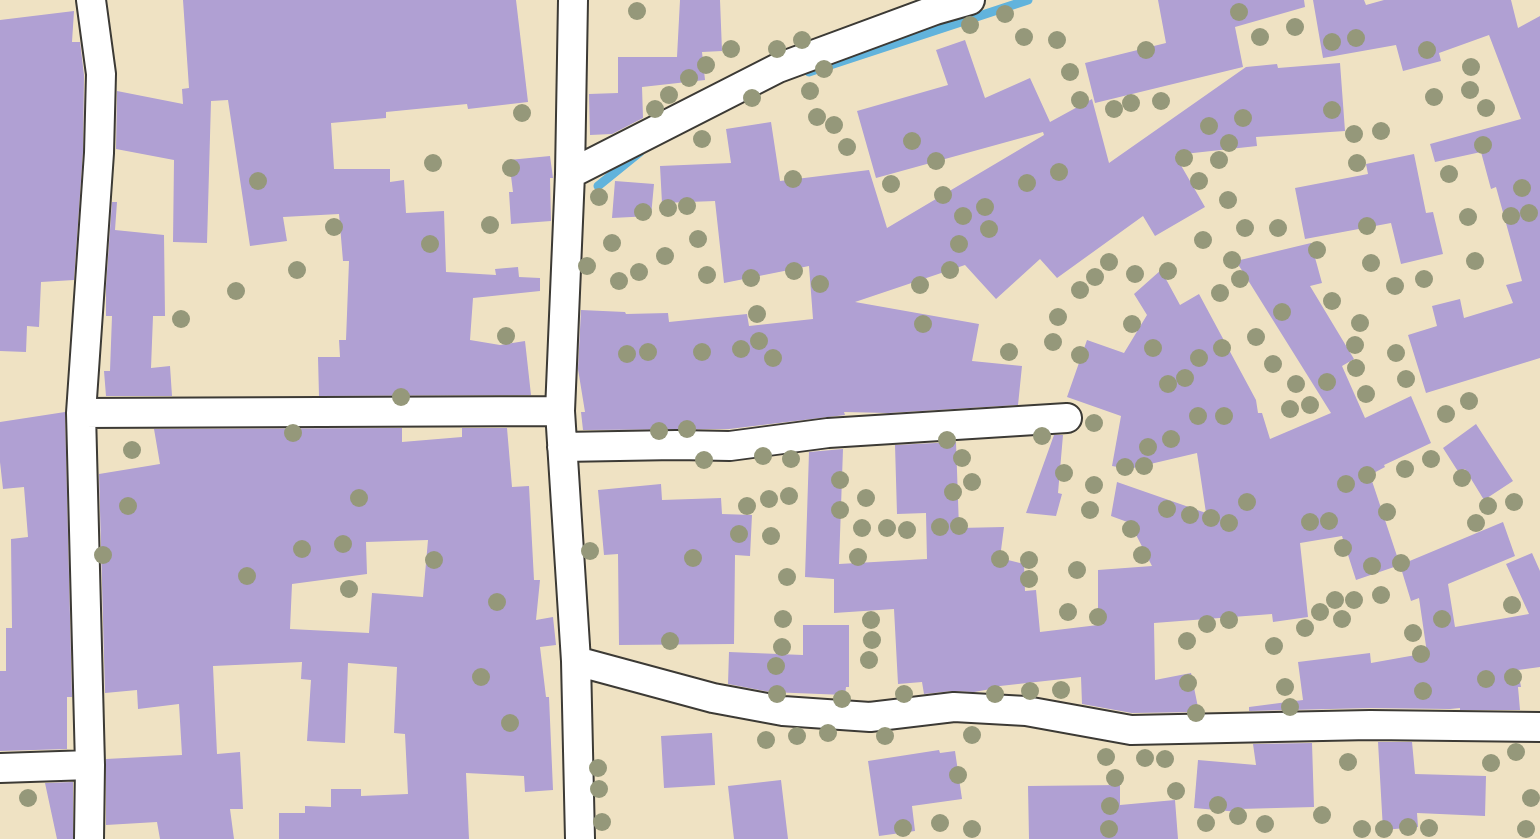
<!DOCTYPE html>
<style>
body{margin:0}
canvas{display:block;background:#efe2c3}
</style>
<canvas width="1540" height="839"></canvas>
<script>
const g = document.querySelector('canvas').getContext('2d');
g.lineJoin = 'round';
function stroke(path, color, width, dash) { g.strokeStyle = color; g.lineWidth = width; g.lineCap = dash ? 'butt' : 'round'; g.setLineDash(dash || []); g.stroke(path); }
function paint(path, color) { g.fillStyle = color; g.fill(path, 'evenodd'); }
stroke(new Path2D(`
 M809,72L1028,0
 M598,186L640,152`), '#61b3dc', 9);
paint(new Path2D(`
 M183,0H516L528,102L468,109L467,104L386,112V118L331,123L334,169H390V182L404,180L406,213L444,211L446,272L496,275L495,269L518,267L519,277L540,278V291L473,298L470,340L500,345L525,341L531,395L319,396L318,357H340L339,340H346L349,261H343L339,214L283,217L287,241L250,246L228,100L211,101L207,243L173,242L174,160L116,149L117,91L183,104L182,89L189,88Z
 M680,0H720L722,51L702,52L705,80L642,87L643,118L612,134L590,135L589,94L618,93V57H677Z
 M1158,0H1304L1305,7L1235,27L1243,67L1095,103L1085,63L1166,43Z
 M1313,0H1364L1366,5L1384,0H1511L1518,28L1540,16V358L1426,393L1408,335L1437,326L1432,306L1460,299L1464,318L1513,303L1506,285L1522,281L1496,187L1491,189L1481,152L1435,162L1430,144L1521,119L1489,35L1439,53L1441,61L1403,71L1396,45L1323,58Z
 M74,11L72,42H80L84,75L83,152L74,280L41,282L39,327L27,326L26,352L0,351V20Z
 M965,40L985,98L1030,78L1050,122L1092,99L1109,163L1246,67L1277,64L1278,68L1340,63L1345,131L1256,137L1257,146L1175,155L1205,207L1155,236L1143,216L1057,278L1040,259L996,299L965,265L855,302L979,324L972,361L1022,366L1018,405L888,413L844,412L845,415L729,429L583,430L581,412H585L578,369L581,310L625,312L626,314L668,313L669,322L747,314L749,326L813,319L809,266L724,283L715,201L662,203L660,166L731,163L726,129L771,122L780,181L869,170L887,228L1044,135L1043,132L876,178L857,111L948,85L936,50Z
 M1414,154L1426,213L1433,212L1443,254L1401,264L1391,223L1305,239L1295,188L1368,174L1366,164Z
 M550,156L553,178H550L551,221L511,224L509,192H513L509,160Z
 M615,181L654,184L651,216L612,218Z
 M112,202H117L115,230L164,235L165,316H153L151,368L170,366L172,396H106L104,371H110L112,316H106V286Z
 M1311,243L1322,283L1310,286L1354,359L1342,366L1365,418L1411,396L1431,443L1384,465L1385,467L1370,475L1400,565L1356,580L1342,536L1300,543L1308,617L1273,622L1272,614L1154,623L1155,680L1191,673L1199,712L1132,713L1082,704L1081,677L991,687V689L974,692L952,691L924,694L922,682L898,684L894,609L834,613V579L805,577L809,452L843,449L839,564L927,559L926,513L897,514L895,445L956,442L959,528L1004,527L1000,558L1024,564L1025,591L1036,590L1040,632L1098,625V570L1152,566L1130,523L1111,516L1117,482L1206,513L1197,453L1129,469L1112,466L1121,416L1067,397L1087,340L1124,353L1147,315L1134,294L1161,270L1180,305L1199,294L1256,400L1258,413H1262L1270,439L1331,413L1236,261Z
 M65,412L72,697H67V749L0,751V671H6V628H12L11,539L28,537L24,487L3,489L0,462V422Z
 M1476,424L1513,481L1484,500L1465,469L1459,473L1443,448Z
 M402,428V442L462,437V428H507L512,487L529,486L534,580H540L536,620L553,617L556,645L540,647L546,697H549L553,790L525,792L524,776L466,773L469,839H279V813H305V806L331,807V789H361V796L408,794L405,734L394,733L397,667L348,663L345,743L307,741L311,680L301,679L302,662L213,666L217,754L240,752L243,809H230L234,839H160L157,822L106,825V759L182,755L179,704L138,709L137,690L105,693L99,474L160,464L154,429ZM428,540L423,597L372,593L369,633L290,629L292,584L367,574L366,542Z
 M1054,435H1063L1058,493L1062,494L1056,516L1026,513Z
 M661,484L662,500L721,498L722,514L752,515L750,556L735,555L734,644L619,645L618,554L604,555L598,490Z
 M1503,522L1515,556L1448,584L1455,627L1529,614L1506,564L1532,553L1540,571V667L1518,670L1521,687H1518L1520,710H1460V708L1450,709L1370,708L1249,711V707L1303,700L1298,662L1370,653L1371,663L1427,653L1419,598L1411,601L1400,565Z
 M803,625H849V687H846L845,695L770,692L728,684L729,652L803,655Z
 M712,733L715,785L664,788L661,736Z
 M1378,742H1412L1415,774L1486,776L1485,816L1417,813L1418,827L1383,830Z
 M1312,743L1314,807L1239,809V812L1194,808L1198,760L1256,765L1253,744Z
 M939,750L940,753L955,751L962,799L912,806L915,831L879,836L868,761Z
 M781,780L788,839H734L728,786Z
 M73,782V839H57L45,783Z
 M1120,785V805L1175,800L1178,839H1029L1028,786Z`), '#b0a0d3');
const street = new Path2D(`
 M573,0L570,174L560,411L576,661L580,839
 M570,174L778,68L935,10L970,0
 M81,413L560,411
 M562,447L676,445L730,446L828,433L1067,418
 M576,661L713,698L783,711L870,717L954,707L1026,711L1131,730L1370,725L1540,727
 M0,768L90,765
 M89,839L90,765L81,413L99,153L101,74L91,0`);
stroke(street, '#3c3a35', 32);
stroke(street, '#fff', 28);
g.fillStyle = '#95987a';
for (const [x, y] of [
 [637,11],
 [1239,12],
 [1005,14],
 [970,25],
 [1295,27],
 [1024,37],
 [1260,37],
 [1356,38],
 [802,40],
 [1057,40],
 [1332,42],
 [731,49],
 [777,49],
 [1146,50],
 [1427,50],
 [706,65],
 [1471,67],
 [824,69],
 [1070,72],
 [689,78],
 [1470,90],
 [810,91],
 [669,95],
 [1434,97],
 [752,98],
 [1080,100],
 [1161,101],
 [1131,103],
 [1486,108],
 [655,109],
 [1114,109],
 [1332,110],
 [522,113],
 [817,117],
 [1243,118],
 [834,125],
 [1209,126],
 [1381,131],
 [1354,134],
 [702,139],
 [912,141],
 [1229,143],
 [1483,145],
 [847,147],
 [1184,158],
 [1219,160],
 [936,161],
 [433,163],
 [1357,163],
 [511,168],
 [1059,172],
 [1449,174],
 [793,179],
 [258,181],
 [1199,181],
 [1027,183],
 [891,184],
 [1522,188],
 [943,195],
 [599,197],
 [1228,200],
 [687,206],
 [985,207],
 [668,208],
 [643,212],
 [1529,213],
 [963,216],
 [1511,216],
 [1468,217],
 [490,225],
 [1367,226],
 [334,227],
 [1245,228],
 [1278,228],
 [989,229],
 [698,239],
 [1203,240],
 [612,243],
 [430,244],
 [959,244],
 [1317,250],
 [665,256],
 [1232,260],
 [1475,261],
 [1109,262],
 [1371,263],
 [587,266],
 [297,270],
 [950,270],
 [794,271],
 [1168,271],
 [639,272],
 [1135,274],
 [707,275],
 [1095,277],
 [751,278],
 [1240,279],
 [1424,279],
 [619,281],
 [820,284],
 [920,285],
 [1395,286],
 [1080,290],
 [236,291],
 [1220,293],
 [1332,301],
 [1282,312],
 [757,314],
 [1058,317],
 [181,319],
 [1360,323],
 [923,324],
 [1132,324],
 [506,336],
 [1256,337],
 [759,341],
 [1053,342],
 [1355,345],
 [1153,348],
 [1222,348],
 [741,349],
 [648,352],
 [702,352],
 [1009,352],
 [1396,353],
 [627,354],
 [1080,355],
 [773,358],
 [1199,358],
 [1273,364],
 [1356,368],
 [1185,378],
 [1406,379],
 [1327,382],
 [1168,384],
 [1296,384],
 [1366,394],
 [401,397],
 [1469,401],
 [1310,405],
 [1290,409],
 [1446,414],
 [1198,416],
 [1224,416],
 [1094,423],
 [687,429],
 [659,431],
 [293,433],
 [1042,436],
 [1171,439],
 [947,440],
 [1148,447],
 [132,450],
 [763,456],
 [962,458],
 [791,459],
 [1431,459],
 [704,460],
 [1144,466],
 [1125,467],
 [1405,469],
 [1064,473],
 [1367,475],
 [1462,478],
 [840,480],
 [972,482],
 [1346,484],
 [1094,485],
 [953,492],
 [789,496],
 [359,498],
 [866,498],
 [769,499],
 [1247,502],
 [1514,502],
 [128,506],
 [747,506],
 [1488,506],
 [1167,509],
 [840,510],
 [1090,510],
 [1387,512],
 [1190,515],
 [1211,518],
 [1329,521],
 [1310,522],
 [1229,523],
 [1476,523],
 [959,526],
 [940,527],
 [862,528],
 [887,528],
 [1131,529],
 [907,530],
 [739,534],
 [771,536],
 [343,544],
 [1343,548],
 [302,549],
 [590,551],
 [103,555],
 [1142,555],
 [858,557],
 [693,558],
 [1000,559],
 [434,560],
 [1029,560],
 [1401,563],
 [1372,566],
 [1077,570],
 [247,576],
 [787,577],
 [1029,579],
 [349,589],
 [1381,595],
 [1335,600],
 [1354,600],
 [497,602],
 [1512,605],
 [1068,612],
 [1320,612],
 [1098,617],
 [783,619],
 [1342,619],
 [1442,619],
 [871,620],
 [1229,620],
 [1207,624],
 [1305,628],
 [1413,633],
 [872,640],
 [670,641],
 [1187,641],
 [1274,646],
 [782,647],
 [1421,654],
 [869,660],
 [776,666],
 [481,677],
 [1513,677],
 [1486,679],
 [1188,683],
 [1285,687],
 [1061,690],
 [1030,691],
 [1423,691],
 [777,694],
 [904,694],
 [995,694],
 [842,699],
 [1290,707],
 [1196,713],
 [510,723],
 [828,733],
 [972,735],
 [797,736],
 [885,736],
 [766,740],
 [1516,752],
 [1106,757],
 [1145,758],
 [1165,759],
 [1348,762],
 [1491,763],
 [598,768],
 [958,775],
 [1115,778],
 [599,789],
 [1176,791],
 [28,798],
 [1531,798],
 [1218,805],
 [1110,806],
 [1322,815],
 [1238,816],
 [602,822],
 [940,823],
 [1206,823],
 [1265,824],
 [1408,827],
 [903,828],
 [1429,828],
 [972,829],
 [1109,829],
 [1362,829],
 [1384,829],
 [1526,829]
]) { g.beginPath(); g.arc(x, y, 9, 0, 2 * Math.PI); g.fill(); }
</script>
